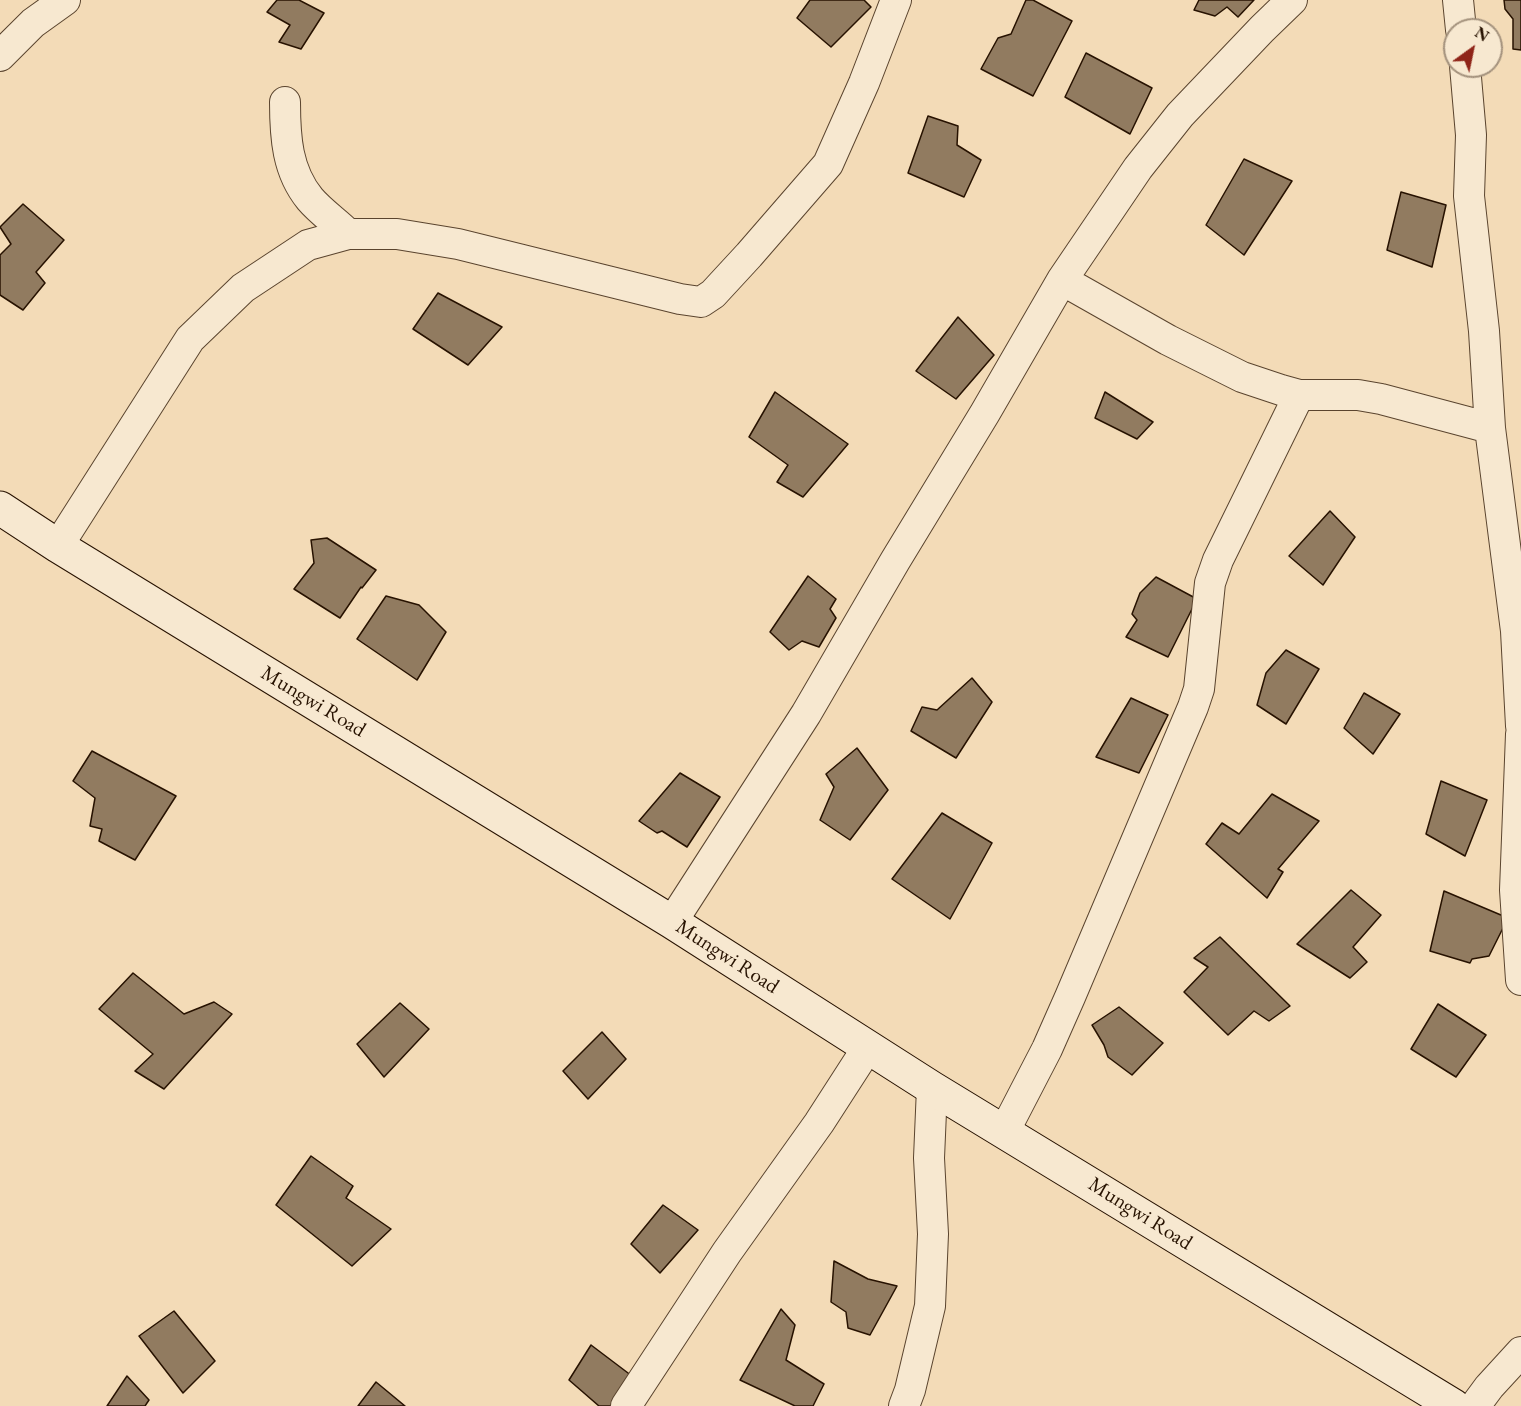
<!DOCTYPE html>
<style>
body{margin:0}
#map{position:relative;width:1521px;height:1406px;overflow:hidden;background:#f3dbb7;font-family:"EB Garamond",serif}
canvas{display:block}
.north{position:absolute;left:1443px;top:18px;width:60px;height:60px;box-sizing:border-box;background:#f7e8d0;border:2px solid #a4927d;border-radius:50%;rotate:33deg;font-size:16px;font-weight:700;line-height:24px;text-align:center;color:#271201}
.north::after{content:'';display:block;margin:auto;width:21px;height:27px;background:#8f2418;clip-path:polygon(50% 0,100% 100%,50% 72%,0 100%)}
</style>
<div id="map">
<canvas width="1521" height="1406"></canvas>
<div class="north">N</div>
</div>
<script>
const g = document.querySelector('canvas').getContext('2d');
g.lineJoin = 'round';
function paint(path, color) { g.fillStyle = color; g.fill(path, 'evenodd'); }
function stroke(path, color, width, dash) { g.strokeStyle = color; g.lineWidth = width; g.lineCap = dash ? 'butt' : 'round'; g.setLineDash(dash || []); g.stroke(path); }
function drawText(font, color, halo, rows, align = 'center') {
  g.font = font + ' "EB Garamond",serif'; g.lineWidth = 4.5; g.setLineDash([]); g.textBaseline = 'middle'; g.strokeStyle = halo; g.fillStyle = color; for (const [text, x, y, turn = 0] of rows) {
    g.save(); g.translate(x, y); g.rotate((+turn || 0) * Math.PI / 180); g.textAlign = isNaN(turn) ? turn : align; if (halo) g.strokeText(text, 0, 0); g.fillText(text, 0, 0); g.restore();
  }
}
const building = new Path2D(`
 M277,0H299L324,13L301,49L279,42L290,25L267,12Z
 M810,0H864L871,7L831,47L797,18Z
 M1026,0H1033L1072,21L1033,96L981,69L998,38L1011,34Z
 M1199,0H1254L1238,17L1227,7L1215,16L1194,10Z
 M1504,0H1521V50L1513,49V19L1505,9Z
 M1086,53L1152,88L1130,134L1065,97Z
 M928,116L958,126L957,145L981,160L964,197L908,173Z
 M1244,159L1292,181L1244,255L1206,225Z
 M1401,192L1446,205L1432,267L1387,250Z
 M23,204L64,240L36,272L45,283L23,310L0,295V255L11,244L0,227Z
 M438,293L502,327L468,365L413,329Z
 M958,317L994,355L956,399L916,371Z
 M775,392L848,444L803,497L777,482L788,465L749,437Z
 M1105,392L1153,422L1137,439L1095,418Z
 M1330,511L1355,537L1323,585L1289,556Z
 M327,538L376,570L362,588L361,587L340,618L294,589L314,563L311,540Z
 M808,576L836,599L830,609L836,618L819,647L802,641L789,650L770,632Z
 M1156,577L1197,599L1168,657L1126,637L1137,620L1132,614L1140,593Z
 M386,596L419,605L446,632L417,680L357,639Z
 M1286,650L1319,669L1286,724L1257,705L1266,673Z
 M972,678L992,702L956,758L911,731L922,707L937,710Z
 M1364,693L1400,714L1373,754L1344,728Z
 M1131,698L1168,715L1139,773L1096,757Z
 M857,748L888,790L850,840L820,820L834,787L826,774Z
 M92,751L176,796L135,860L99,841L102,829L90,826L95,798L73,781Z
 M680,773L720,797L687,847L662,831L657,833L639,821Z
 M1441,781L1487,800L1465,856L1426,834Z
 M1272,794L1319,821L1278,869L1283,872L1267,898L1206,844L1222,823L1239,834Z
 M942,813L992,843L950,919L892,879Z
 M1351,890L1381,915L1353,947L1367,962L1350,978L1297,944Z
 M1444,891L1508,918L1489,956L1472,959L1470,963L1430,951Z
 M1220,937L1290,1006L1269,1021L1254,1011L1228,1035L1184,992L1208,967L1194,958Z
 M133,973L184,1014L214,1002L232,1014L164,1089L135,1071L153,1054L99,1009Z
 M400,1003L429,1029L384,1077L357,1044Z
 M1438,1004L1486,1035L1456,1077L1411,1049Z
 M1119,1007L1163,1043L1132,1075L1108,1057L1104,1045L1092,1025Z
 M602,1032L626,1059L588,1099L563,1071Z
 M311,1156L353,1186L346,1198L391,1229L352,1266L276,1205Z
 M663,1205L698,1230L660,1273L631,1244Z
 M834,1261L868,1279L897,1286L870,1335L848,1328L846,1312L831,1302Z
 M781,1309L795,1325L786,1360L824,1384L813,1406H795L740,1380Z
 M174,1311L215,1361L183,1393L139,1336Z
 M591,1345L632,1376L614,1406H599L569,1380Z
 M127,1376L149,1400L145,1406H107Z
 M376,1382L405,1406H358Z`);
paint(building, '#917b60');
stroke(building, '#271201', 1.5);
const minor = new Path2D(`
 M1458,0L1461,30
 M0,56L33,23L65,0
 M1465,66L1471,135L1469,196L1484,331L1490,428L1516,631L1521,726
 M285,102C285,137 287,171 310,199C321,212 336,222 348,234
 M1062,280L1168,340L1242,377L1281,390L1299,395H1358L1381,399L1490,428
 M58,546L190,339L243,288L308,245L348,234H397L458,244L680,299L701,302L713,294L749,255L828,164L864,83L896,0
 M1521,734L1515,890L1521,980
 M672,922L806,714L895,561L985,413L1062,280L1138,168L1180,115L1262,29L1292,0
 M1004,1132L1047,1049L1070,997L1193,707L1199,689L1210,583L1218,560L1299,395
 M626,1406L727,1252L819,1123L868,1047
 M904,1406L910,1390L930,1306L933,1234L929,1158L932,1088
 M1475,1406L1489,1387L1521,1352`);
const secondary = new Path2D(`
 M0,508L58,546L672,922L932,1088L1454,1406`);
stroke(minor, '#5a442e', 32);
stroke(secondary, '#271201', 35);
stroke(minor, '#f7e8d0', 30);
stroke(secondary, '#f7e8d0', 33);
drawText('21px', '#271201', '#f7e8d0', [
 ["Mungwi Road",313,702,31],
 ["Mungwi Road",727,957,33],
 ["Mungwi Road",1140,1214,32]
]);
</script>
